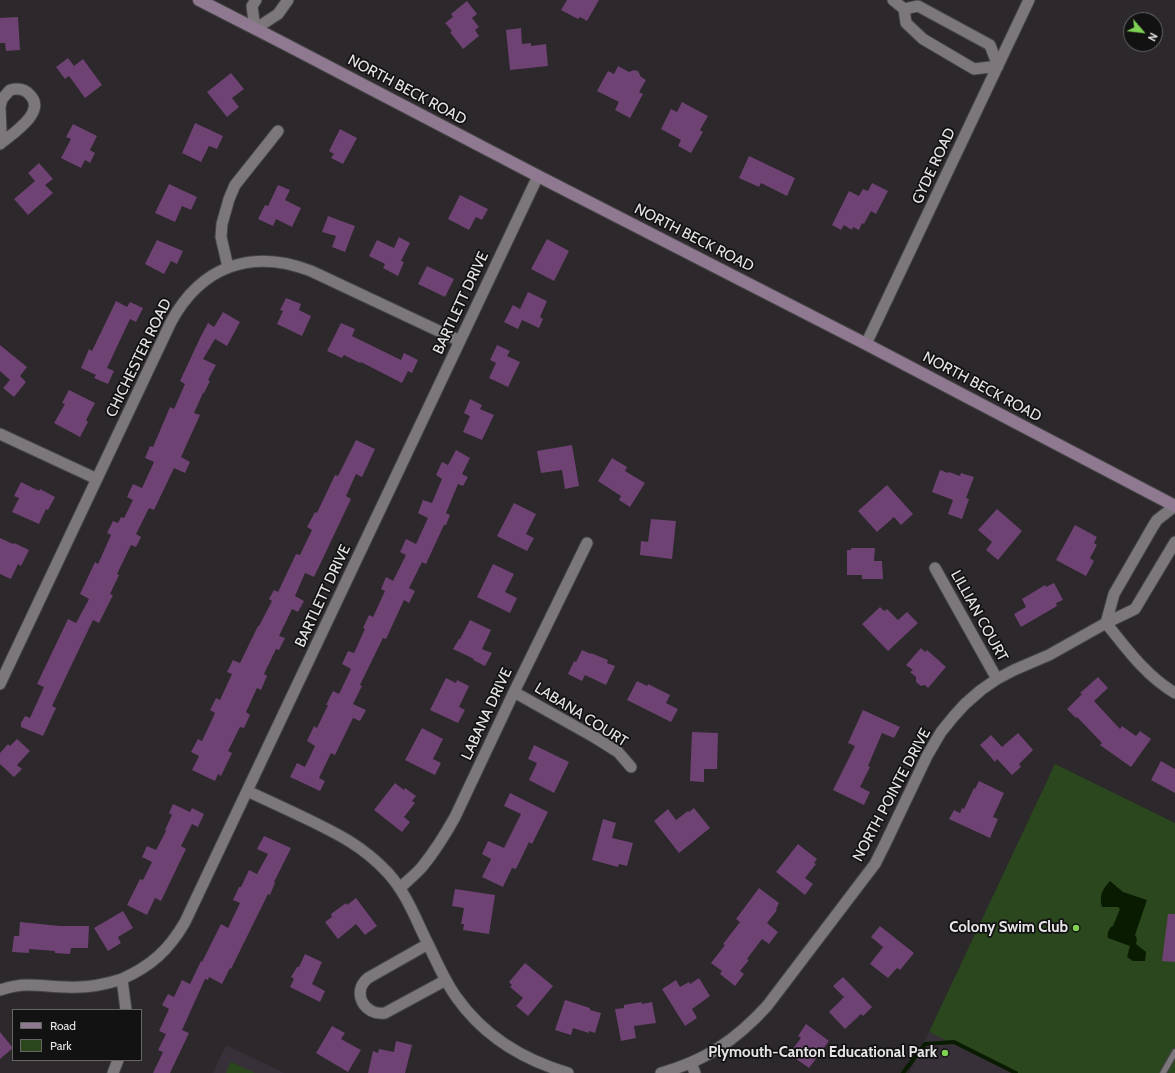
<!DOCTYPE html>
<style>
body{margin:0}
#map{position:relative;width:1175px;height:1073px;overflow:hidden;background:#2c282c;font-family:Cabin,sans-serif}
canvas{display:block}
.legend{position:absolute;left:12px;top:1009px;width:130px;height:52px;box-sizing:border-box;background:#131213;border:1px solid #676667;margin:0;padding:5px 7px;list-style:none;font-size:12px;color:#e6e4e6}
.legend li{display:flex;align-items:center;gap:8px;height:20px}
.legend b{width:20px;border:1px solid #676667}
.north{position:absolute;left:1123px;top:12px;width:40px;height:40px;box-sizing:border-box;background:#131213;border:1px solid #676667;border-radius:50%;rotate:118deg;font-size:11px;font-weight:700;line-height:16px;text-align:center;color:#e6e4e6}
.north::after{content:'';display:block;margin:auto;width:14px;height:18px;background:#7ed153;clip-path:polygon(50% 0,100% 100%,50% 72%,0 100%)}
</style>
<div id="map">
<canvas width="1175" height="1073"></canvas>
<ul class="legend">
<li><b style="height:5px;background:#8f7991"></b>Road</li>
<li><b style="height:11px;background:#2b471d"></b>Park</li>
</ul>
<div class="north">N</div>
</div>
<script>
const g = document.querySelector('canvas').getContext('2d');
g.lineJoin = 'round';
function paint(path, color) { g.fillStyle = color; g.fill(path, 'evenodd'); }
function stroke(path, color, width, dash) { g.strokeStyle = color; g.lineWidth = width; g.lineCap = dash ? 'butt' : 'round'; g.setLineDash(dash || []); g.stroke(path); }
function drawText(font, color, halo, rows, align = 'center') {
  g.font = font + ' Cabin,sans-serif'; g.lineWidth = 3.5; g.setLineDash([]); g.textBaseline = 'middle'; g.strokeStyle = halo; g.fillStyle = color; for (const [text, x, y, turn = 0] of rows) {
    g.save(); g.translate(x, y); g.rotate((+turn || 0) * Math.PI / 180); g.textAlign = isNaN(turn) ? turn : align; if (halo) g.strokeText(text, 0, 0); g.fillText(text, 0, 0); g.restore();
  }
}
paint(new Path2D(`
 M929,1032L1013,1073H909Z
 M226,1045L284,1073H213Z`), '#383039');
paint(new Path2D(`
 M1055,764L1175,823V1073H1013L929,1032Z
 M231,1062L255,1073H226Z`), '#2b471d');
paint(new Path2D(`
 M1110,881L1123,892L1147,900L1135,935L1137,939L1136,944L1146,952L1145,961H1133L1127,957L1130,946L1108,938C1107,933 1108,931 1111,927L1113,926L1120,909L1118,907H1102C1099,895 1102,890 1110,881Z`), '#091c02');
stroke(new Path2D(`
 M903,1073L925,1044L954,1042L1016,1073`), '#091c02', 4);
paint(new Path2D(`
 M567,0H599L587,21L580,17L578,19L561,10Z
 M467,1L477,14L472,18L479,27L475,30L479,36L463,49L450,32L452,31L445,23L453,17L451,14Z
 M18,17L20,50L6,51L5,43H0V18Z
 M521,28L522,44L531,43V46L546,44L548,66L510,70L506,30Z
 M68,58L74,66L83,59L102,85L85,98L69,76L65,79L56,67Z
 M618,66L629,72L634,70L638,71L641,77L646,80L639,92L643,94L630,118L615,110L619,102L597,91L608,71L614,74Z
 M231,73L244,89L232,98L239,107L227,117L207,92Z
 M682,102L708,116L700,130L703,132L691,153L678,146L681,140L661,129L671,109L677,112Z
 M195,123L223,136L217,149L209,146L201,162L182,153Z
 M73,124L97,136L90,150L95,153L90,163L85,160L81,168L61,158L71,139L66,137Z
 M340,129L357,138L343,164L331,158L334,154L329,151Z
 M749,156L795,178L787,196L761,183L759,187L739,178Z
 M39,163L53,179L45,185L53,193L28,215L14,199L35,181L28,173Z
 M872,183L888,191L876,214L871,211L864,224L862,223L859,230L853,227L852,230L844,225L841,230L832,225L849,191L859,196L863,189L868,191Z
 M169,184L197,197L191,210L182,206L175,222L155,213Z
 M278,185L290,190L285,200L301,208L292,227L276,219L273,226L258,219L265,205L268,206Z
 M460,195L488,209L482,220L476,217L469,230L448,219Z
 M328,216L355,226L345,252L332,247L336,236L322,232Z
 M399,237L410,243L401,261L404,262L398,276L383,268L385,264L369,256L377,240L394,248Z
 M547,239L569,251L554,281L531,269Z
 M157,240L183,251L177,264L171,261L164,274L145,264Z
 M427,266L454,279L445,297L418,284Z
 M528,292L547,301L540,317L543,319L539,328L522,320L518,329L504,322L513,305L520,309Z
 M286,298L301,304L299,310L311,316L302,336L277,324L283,311L280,310Z
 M116,301L127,307L130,302L143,308L136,322L130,319L114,353L107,368L114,371L108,384L94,378L96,375L81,368L89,349L92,351Z
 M223,312L240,322L227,346L215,339L203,359L216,365L208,380L210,381L204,393H203L194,413L200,415L181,457L190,462L185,473L174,468L154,510L149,508L136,534L141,537L136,547L131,545L117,574L119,575L110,594L113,595L99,623L93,620L52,706L56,708L43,736L21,727V723L25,716L30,718L44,687L37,684L68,619L76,623L89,599L80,594L95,562L98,564L111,535L107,533L113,521L118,523L121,517L124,518L133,500L127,497L133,484L142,488L154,462L145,458L150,446L153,447L170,407L174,409L185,384L180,381L200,338L208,323L214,327Z
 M341,323L355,329L352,336L401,360L404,353L418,360L412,373L408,371L402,383L361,362L360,363L344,355L342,358L327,351Z
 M0,345L27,367L20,376L26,382L14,397L3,388L10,380L0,371Z
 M497,345L510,351L507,356L520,362L508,387L489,378L496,363L490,360Z
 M69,390L95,403L86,420L88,422L80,437L54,423L65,404L62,403Z
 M470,399L482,405L480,409L494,415L482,440L463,432L470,416L464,413Z
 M356,440L375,449L362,477L356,474L346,496L351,499L314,577L305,573L295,596L304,601L298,612L292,609L279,636L285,638L279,650L276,649L264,674L267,676L261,690L257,688L246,712L250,715L244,728L240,727L228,751L232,753L221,776L218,774L215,781L192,770L199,756L191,752L198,739L202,741L215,713L210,710L216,698L220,700L232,674L227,672L233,660L240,663L258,626H259L272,601L269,599L274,590L278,592L296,554L300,555L312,530L307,527L315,512L317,513L335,475L338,476Z
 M572,445L579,486L565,489L562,470L541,473L537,451Z
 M456,450L470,458L462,474L468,477L463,486L458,484L446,513L450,515L446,525H444L426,564L422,562L409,588L415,591L409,603L404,600L386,639L383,638L360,685L362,686L353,704L366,710L360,721L353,718L335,755L331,753L319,778L325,781L320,791L290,777L297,763L305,767L315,746L307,741L314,726L317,728L328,705H326L333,691L339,694L351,669L342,664L348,651L354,653L365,629L363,628L369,615L373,617L385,591L381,589L386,577L393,581L406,555L400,552L406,539L416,544L428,518L418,513L423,500L432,503L442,479L436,475L442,462L448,465Z
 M612,458L627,467L625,471L645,483L630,507L619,500L621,496L598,481Z
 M940,470L948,473L949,472L960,476L961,473L974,477L966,498L969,499L962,519L948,514L953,500L932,492Z
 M21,482L39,491L40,489L55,497L48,510L46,509L39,524L12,512L19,498L14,496Z
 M887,485L913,514L901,525L894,517L877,532L858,511Z
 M514,503L536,514L526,534L534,538L527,551L497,536Z
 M997,509L1022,531L998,560L986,550L992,542L978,530Z
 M651,519L676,521L672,559L640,555L641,541L648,542Z
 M1075,525L1097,537L1094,543L1097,545L1090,558L1094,561L1086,576L1056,560Z
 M0,538L13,544L14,543L29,550L21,566L18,564L11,579L0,574Z
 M851,548H875L874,561H882L883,579H862V575H847V550H851Z
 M493,564L514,574L505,592L517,598L510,613L477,597Z
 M1054,583L1063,600L1056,603L1057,606L1021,627L1014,614L1026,607L1022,599L1045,585L1046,587Z
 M880,607L884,611L887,609L898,620L907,612L918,623L888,651L862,624Z
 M470,620L491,630L482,649L492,653L485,666L473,660L474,659L453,649L459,639H460Z
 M921,648L925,652L927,650L946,667L928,688L925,685L921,686L916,682V677L910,672L913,670L906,665Z
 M582,650L591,654V653L608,660L607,663L615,666L606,685L585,675L582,681L568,674L574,661L576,662Z
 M1098,677L1108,688L1094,701L1120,729L1122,726L1136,736L1140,731L1151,739L1131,767L1100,745L1102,743L1077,717L1076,718L1067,709L1082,694L1080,693Z
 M446,678L456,683L457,680L469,686L459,707L465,710L458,723L430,710Z
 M637,681L647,686L648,684L670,695L666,703L678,709L671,722L627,700Z
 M863,710L900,727L894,738L882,733L868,766L870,767L860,787L870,792L864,805L833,790L855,746L848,743Z
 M422,728L443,739L433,759L441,763L435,775L405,760Z
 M692,732L718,733L717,769H704V782L690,781Z
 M1018,733L1033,750L1019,764L1021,767L1012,775L997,759L995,762L980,745L991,735L1002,747Z
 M17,739L30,751L17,765L22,769L14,777L0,764V753L8,744L10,746Z
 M534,745L569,762L554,793L529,780L537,763L528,759Z
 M1161,761L1175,769V793L1151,780Z
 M979,781L1004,793L993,817L998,819L990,838L949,819L954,810L960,813L962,808L964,809L974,788L975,789Z
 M395,783L404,790L405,788L416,796L412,801L415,803L404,817L410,822L402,832L374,810Z
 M510,793L548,812L532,844L529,842L516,869L512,868L503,887L482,877L491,859L482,854L488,841L504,848L521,814L504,806Z
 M173,804L190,812L192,808L204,814L198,827L192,824L181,846L186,849L161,901L155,898L147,915L127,905L140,879L143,880L152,862L142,857L147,846L156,850L166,831L165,830L172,815L169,813Z
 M694,808L710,828L679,853L654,821L668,809L676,820L688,811L689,812Z
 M603,819L616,823L612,838L633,843L627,866L619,864L618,867L592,860Z
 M264,836L291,848L274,882L275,883L270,895L268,894L231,969L230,968L222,984L209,977L208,980L205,979L182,1030L189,1033L170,1073H153L163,1052L158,1050L166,1034L159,1031L169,1009L162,1005L168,994L174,997L182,980L190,984L201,961L202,962L221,924L228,928L240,903L233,900L239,887H241L249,870L257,874L268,854L257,849Z
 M798,844L817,859L814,863L816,864L805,878L813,884L805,895L776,872Z
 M759,888L779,903L776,909L777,910L767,923L778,932L769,944L762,939L747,959L749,960L740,971L744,974L735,986L720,974L722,971L711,963L725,945L723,944L740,922L736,919Z
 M455,889L495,895L489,934L463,930L464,924H461L464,908L452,906Z
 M356,898L377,926L365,935L356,924L338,939L325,922L332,917L331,914L346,903L347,905Z
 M123,911L133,928L118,937L121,943L108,951L94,928Z
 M1168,914H1175V962L1162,961Z
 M20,922L60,926H89L88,948H71L70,954L55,953V951L29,949V953L12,952L14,936H19Z
 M880,926L914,953L900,970L897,968L888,978L870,964L883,947L871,937Z
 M305,954L322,962L312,984L325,991L320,1002L290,987L294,979L291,977L297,967H299Z
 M525,963L553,986L528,1016L516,1006L523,998L510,987L512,985L509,982Z
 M843,977L872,1007L863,1016L861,1014L845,1029L829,1012L844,997L833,986Z
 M699,978L710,996L692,1009L697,1018L685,1026L662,989L676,980L680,987L689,982L690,984Z
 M565,1000L590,1008V1010L601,1013L595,1033L589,1031V1033L573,1028L571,1035L555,1030Z
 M641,1002L642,1004L652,1002L656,1023L634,1026L636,1038L621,1041L615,1009L624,1008V1005Z
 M806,1024L829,1041L809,1068L789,1054L801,1038L798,1036Z
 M332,1026L345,1033L341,1039L361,1050L348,1072L316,1053Z
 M0,1032L13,1048L0,1059Z
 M396,1041L412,1045L405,1073H368L373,1051L378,1053L379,1049L394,1052Z`), '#6e4272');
const lane = new Path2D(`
 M1163,1073L1175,1052`);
const street = new Path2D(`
 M256,0L252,6L255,29L278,14L288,0
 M893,0L904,9L906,23L923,39L974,69L998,66L990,45L918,6L904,9
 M0,141L1,132L0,107L2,99L10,90C18,88 25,89 30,95C47,112 12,134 0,144
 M228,267L221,237L222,224L229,199L235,185L278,131
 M866,344L1029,0
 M0,434L97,479
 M935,568L997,679
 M1106,623L1114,594L1152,528L1157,520L1175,506
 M1106,623C1126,648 1146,676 1175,693
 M0,684L171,322C201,266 252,248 311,271L460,341
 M514,692L594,737L618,752L631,767
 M247,791C267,800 286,809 305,818C338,834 363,846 388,873C407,894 416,920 428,944C437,962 445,982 457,998C484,1036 524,1060 568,1073
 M400,888C407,881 416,874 422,867C435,851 445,835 455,817L514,692L587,543
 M428,944L368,978C351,992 364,1016 385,1013L446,980
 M0,990C9,987 18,985 27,985C41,985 54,987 67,987C86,988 104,985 122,979
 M126,1010L122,979C151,966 169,950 185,922L538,176
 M691,1063L695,1073
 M113,1073L118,1060
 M661,1073C705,1061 736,1040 767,1006L865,877L875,864L885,844L927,756L941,732L954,716L965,704L981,690L997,679L1014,670L1049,655L1106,623L1135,609L1175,542`);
const secondary = new Path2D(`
 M199,0L285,44L538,176L866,344L1175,506`);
stroke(lane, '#464446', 8);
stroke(street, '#464446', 13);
stroke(secondary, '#464446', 14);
stroke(lane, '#7b777b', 5.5);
stroke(street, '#7b777b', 11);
stroke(secondary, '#8f7991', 12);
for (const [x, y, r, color] of [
 [1076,928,4,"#7ed153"],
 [945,1053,4,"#7ed153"]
]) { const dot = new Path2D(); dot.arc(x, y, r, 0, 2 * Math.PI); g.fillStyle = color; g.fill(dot); stroke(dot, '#131213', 1.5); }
drawText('15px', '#e6e4e6', '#131213', [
 ["NORTH BECK ROAD",407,90,28],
 ["GYDE ROAD",934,166,-65],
 ["NORTH BECK ROAD",694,238,27],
 ["BARTLETT DRIVE",461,303,-65],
 ["CHICHESTER ROAD",139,358,-64],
 ["NORTH BECK ROAD",982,387,28],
 ["BARTLETT DRIVE",323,596,-65],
 ["LILLIAN COURT",979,616,61],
 ["LABANA DRIVE",487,714,-65],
 ["LABANA COURT",581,715,32],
 ["NORTH POINTE DRIVE",892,795,-62]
]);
drawText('bold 15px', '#e6e4e6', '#131213', [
 ["Colony Swim Club",1068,928],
 ["Plymouth-Canton Educational Park",937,1053]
], 'right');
</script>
